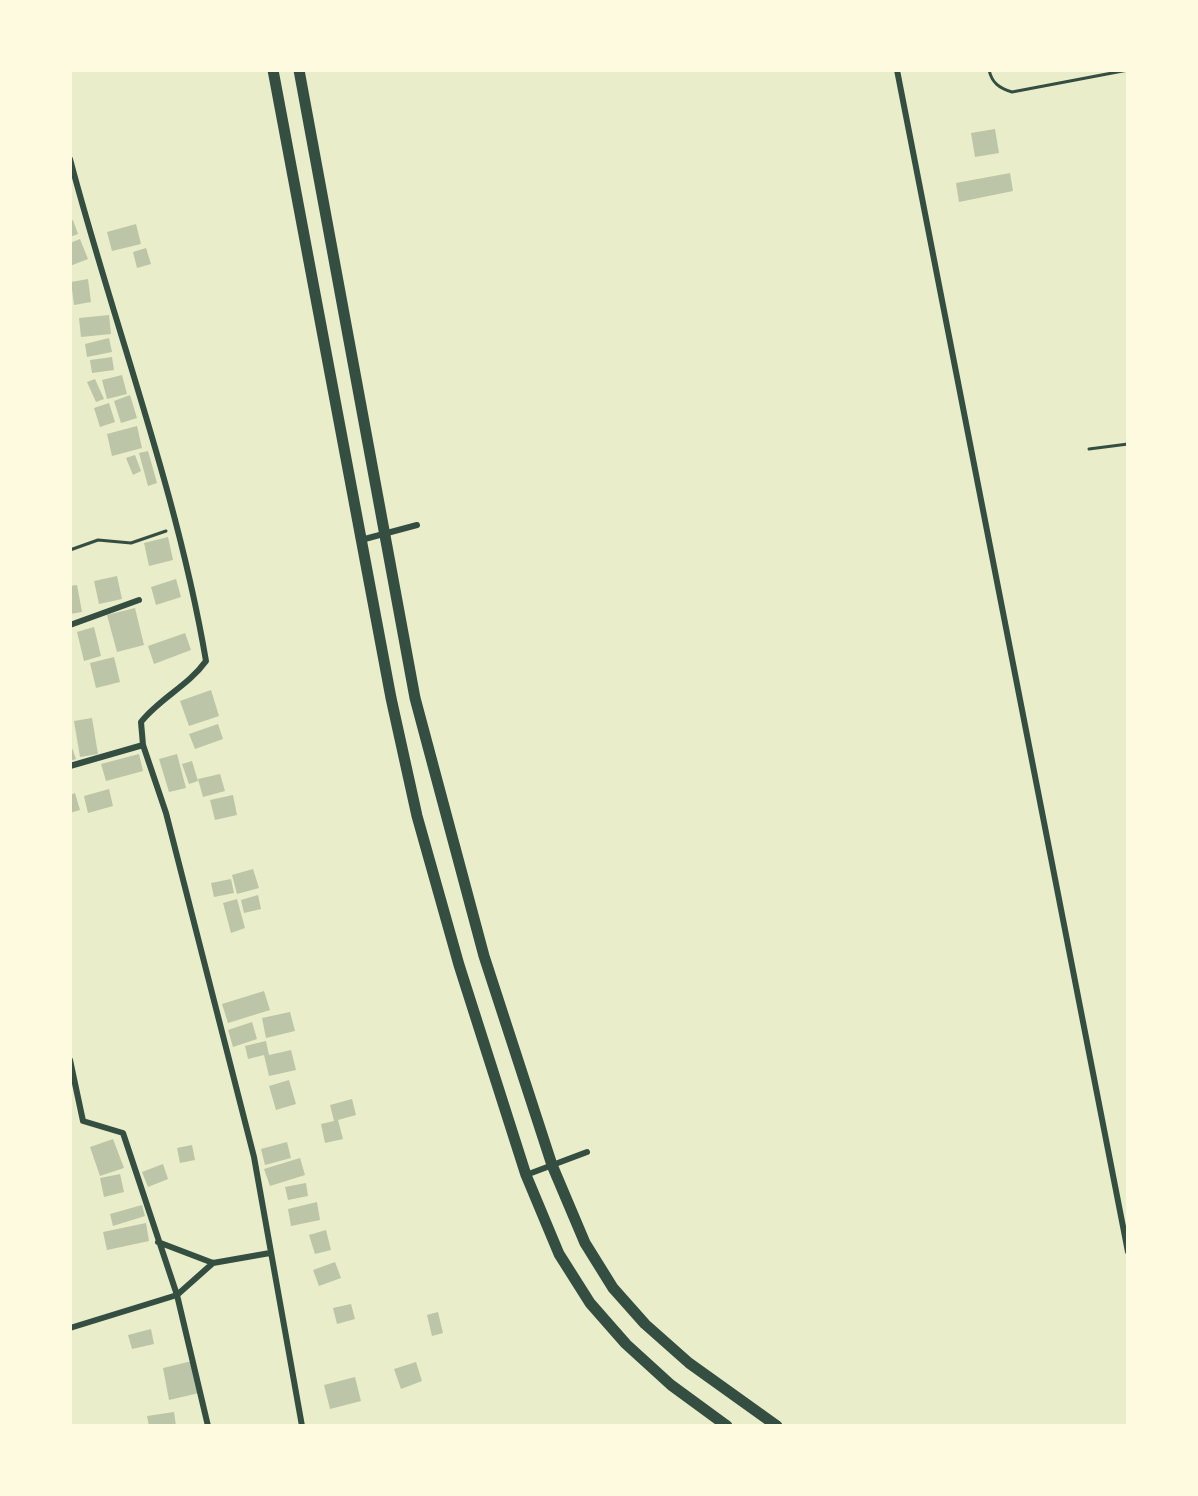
<!DOCTYPE html>
<style>
body{margin:0}
#map{position:relative;width:1198px;height:1496px;overflow:hidden;background:#e9edc9;font-family:Signika,sans-serif}
canvas{display:block}
.frame{position:absolute;inset:0;border:72px solid #fefae0;pointer-events:none}
</style>
<div id="map">
<canvas width="1198" height="1496"></canvas>
<div class="frame"></div>
</div>
<script>
const g = document.querySelector('canvas').getContext('2d');
g.lineJoin = 'round';
function paint(path, color) { g.fillStyle = color; g.fill(path, 'evenodd'); }
function stroke(path, color, width, dash) { g.strokeStyle = color; g.lineWidth = width; g.lineCap = dash ? 'butt' : 'round'; g.setLineDash(dash || []); g.stroke(path); }
paint(new Path2D(`
 M995,129L999,153L975,157L971,133Z
 M1010,173L1013,191L959,202L956,183Z
 M73,220L78,234L70,237V221Z
 M136,224L141,244L112,251L107,232Z
 M80,239L88,259L70,266V243Z
 M146,248L151,264L137,268L133,252Z
 M88,279L91,302L74,305L71,282Z
 M109,315L111,334L81,337L79,318Z
 M109,338L112,352L87,357L85,344Z
 M112,357L114,370L92,373L90,360Z
 M122,375L127,394L107,399L102,380Z
 M95,379L104,399L96,402L87,382Z
 M130,395L137,418L121,423L114,401Z
 M109,403L115,422L100,427L94,408Z
 M137,426L142,448L112,456L107,434Z
 M148,451L157,483L148,486L139,453Z
 M135,455L141,471L133,475L126,458Z
 M168,537L173,560L149,566L144,543Z
 M117,576L122,599L99,604L94,581Z
 M176,579L181,597L156,605L151,587Z
 M77,585L82,612L70,614V586Z
 M135,608L144,645L117,652L107,615Z
 M94,627L101,656L84,661L77,632Z
 M185,633L191,650L154,664L148,646Z
 M114,657L120,682L96,688L90,663Z
 M211,690L219,716L189,726L180,701Z
 M92,718L98,754L80,757L74,721Z
 M218,724L223,739L195,749L189,734Z
 M70,742L76,759L70,761Z
 M139,754L143,771L106,781L101,764Z
 M177,754L186,788L169,792L159,759Z
 M192,761L198,781L189,784L182,764Z
 M220,774L225,791L203,797L198,779Z
 M109,789L113,806L88,813L84,796Z
 M75,793L80,810L70,813V795Z
 M233,795L237,815L215,820L210,800Z
 M253,869L259,888L237,894L232,875Z
 M231,879L234,893L214,897L211,883Z
 M258,895L261,909L244,913L241,900Z
 M237,899L245,928L231,933L223,903Z
 M264,991L270,1010L228,1023L222,1004Z
 M290,1012L295,1031L266,1038L262,1018Z
 M252,1022L257,1039L233,1047L228,1030Z
 M266,1041L269,1055L291,1050L296,1070L269,1076L264,1055L248,1059L245,1046Z
 M289,1080L296,1104L276,1110L269,1086Z
 M352,1099L356,1115L338,1120L343,1139L325,1143L321,1124L334,1121L330,1105Z
 M113,1139L124,1168L100,1176L90,1147Z
 M287,1142L291,1158L265,1165L261,1149Z
 M192,1145L195,1160L180,1163L177,1148Z
 M300,1158L305,1175L270,1186L264,1169Z
 M163,1164L168,1179L148,1187L142,1172Z
 M120,1174L124,1192L104,1197L100,1178Z
 M306,1183L308,1196L288,1200L285,1187Z
 M317,1202L320,1220L291,1226L288,1209Z
 M142,1205L145,1216L113,1226L110,1214Z
 M146,1223L149,1241L107,1250L103,1232Z
 M326,1230L331,1250L315,1254L309,1235Z
 M335,1262L341,1278L319,1286L313,1270Z
 M351,1304L355,1319L337,1324L333,1308Z
 M438,1312L443,1333L432,1336L427,1315Z
 M151,1329L154,1344L132,1349L128,1335Z
 M192,1361L199,1393L169,1400L163,1368Z
 M416,1362L422,1381L401,1389L394,1369Z
 M355,1377L361,1401L330,1409L324,1385Z
 M174,1412L176,1426H149L147,1416Z`), '#bcc5a7');
stroke(new Path2D(`
 M70,550L98,540L131,543L166,531`), '#344e41', 3);
stroke(new Path2D(`
 M989,70C992,83 999,88 1012,92L1128,70
 M1089,449L1128,444`), '#344e41', 3);
stroke(new Path2D(`
 M897,70L1128,1252
 M70,159C114,326 177,490 206,661C188,686 160,698 141,722L143,745L166,813L254,1157L302,1426
 M361,540L417,525
 M70,625L139,600
 M70,766L143,745
 M70,1060L83,1121L123,1133L177,1295L208,1426
 M526,1175L587,1152
 M158,1242L213,1263L270,1253
 M70,1328L177,1295L213,1263`), '#344e41', 6);
stroke(new Path2D(`
 M273,70L391,698L417,816L459,965L526,1175L559,1254L590,1303L626,1344L671,1385L727,1426
 M299,70L415,698L484,956L552,1165L585,1243L613,1288L645,1324L689,1363L777,1426`), '#344e41', 11);
</script>
